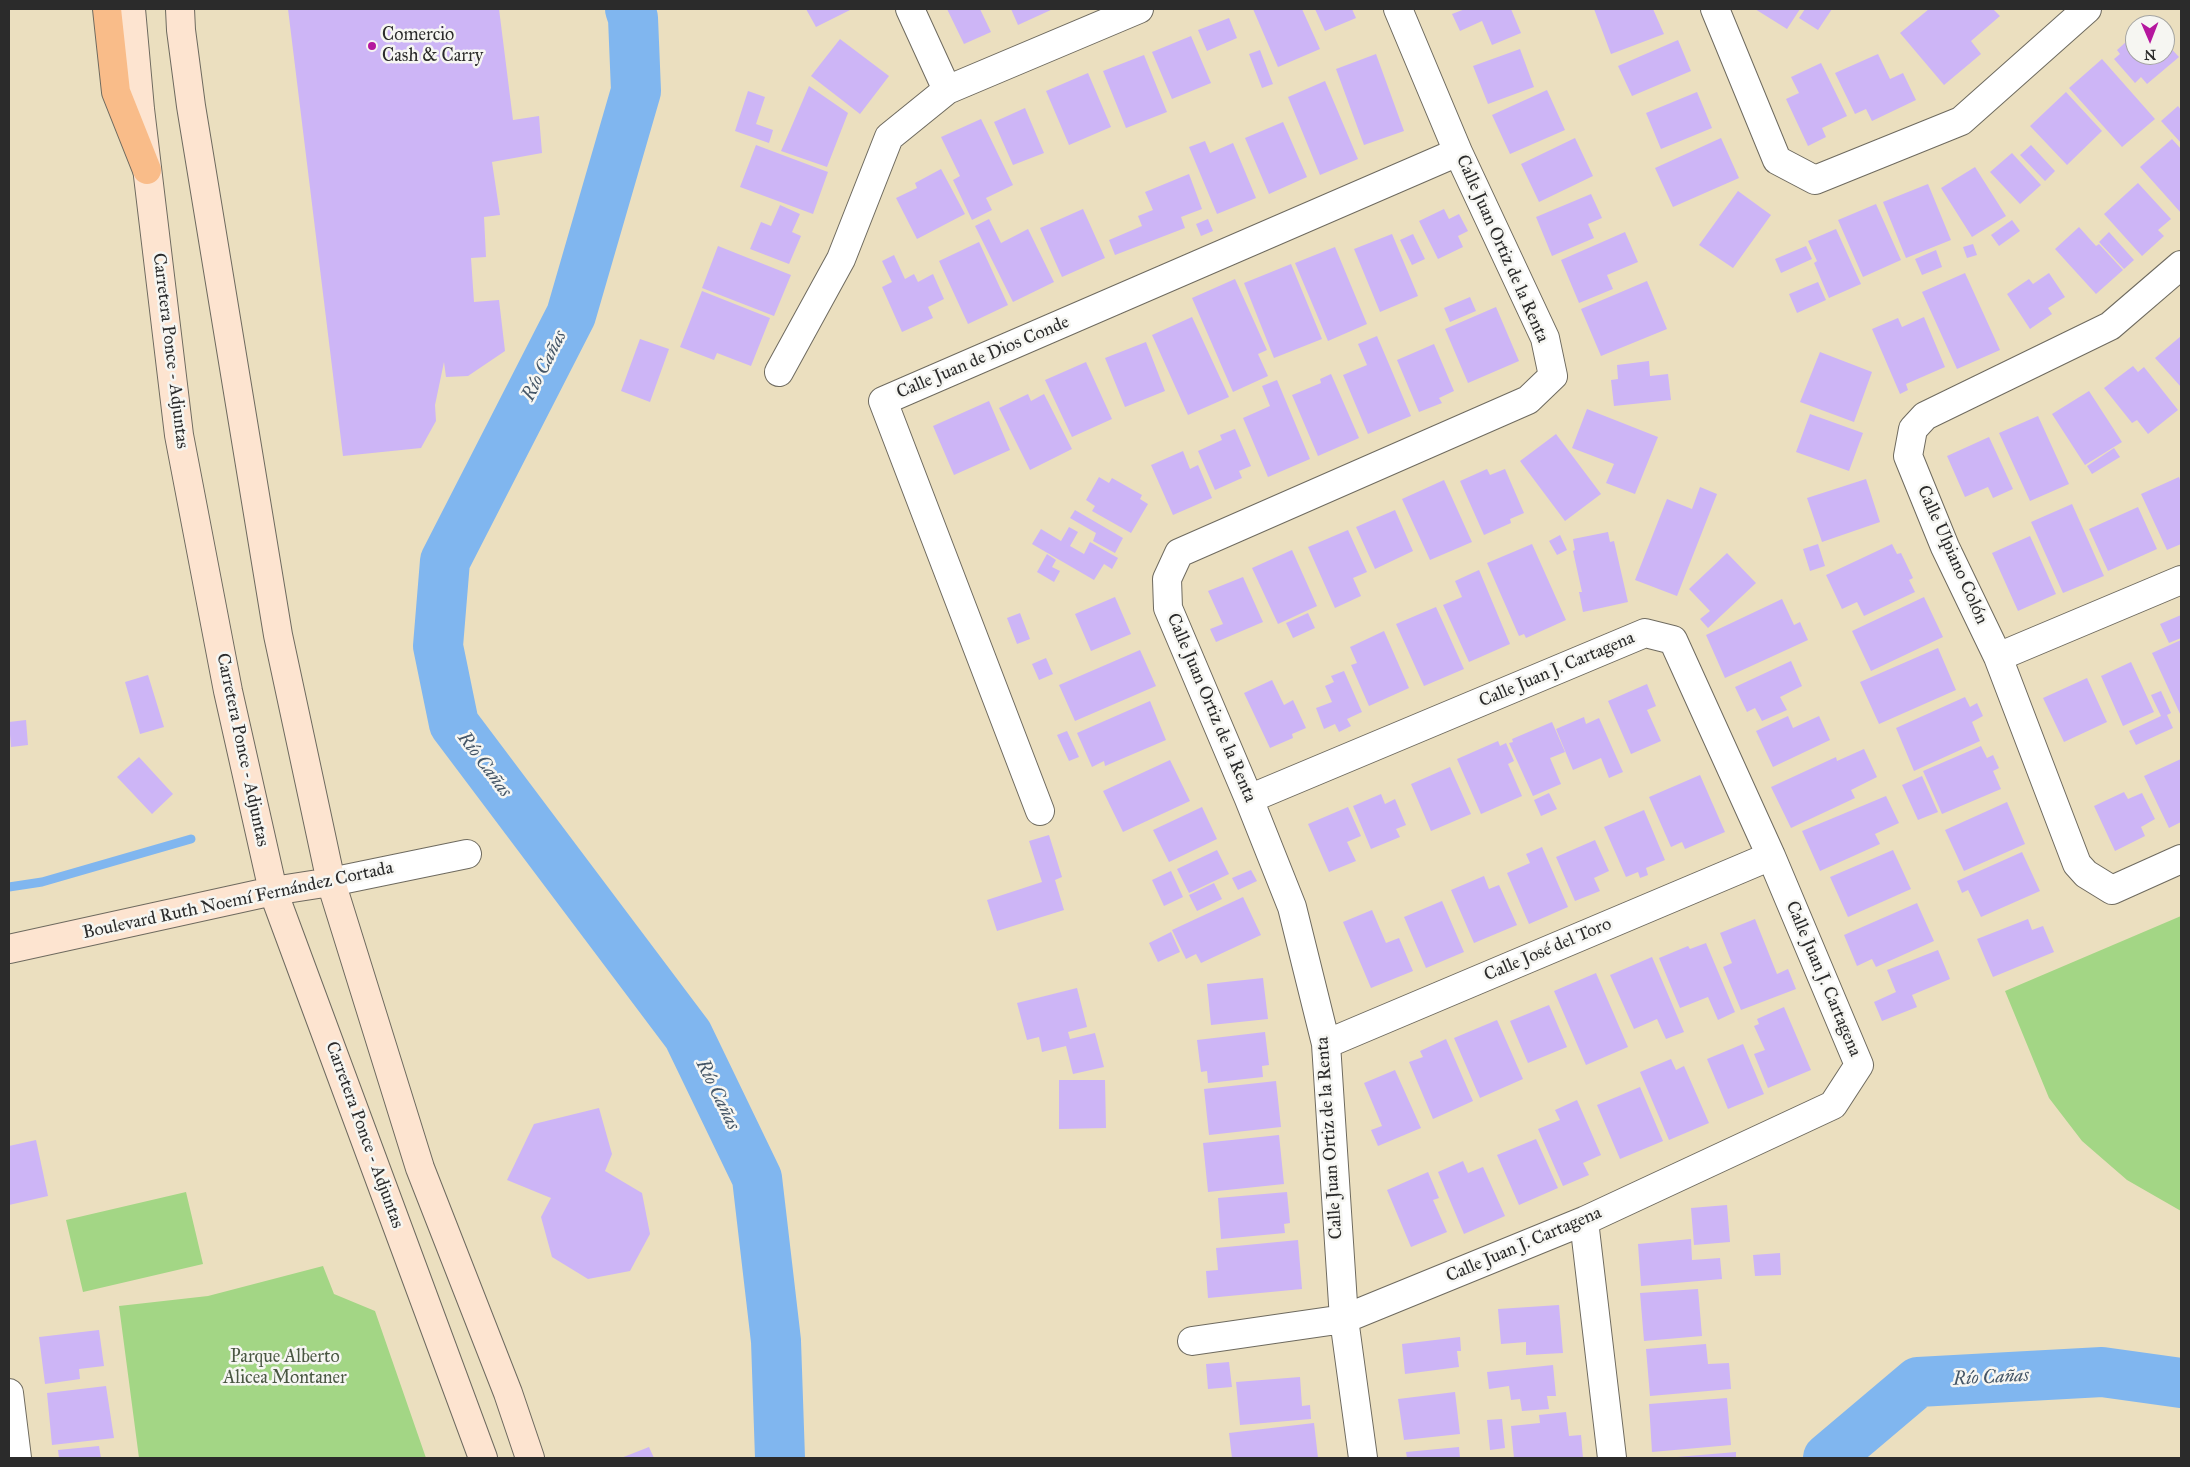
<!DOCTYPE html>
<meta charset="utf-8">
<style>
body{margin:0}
#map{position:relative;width:2190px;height:1467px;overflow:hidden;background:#ebdfbf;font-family:"IM FELL Great Primer",serif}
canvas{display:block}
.frame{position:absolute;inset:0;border:10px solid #2b2b2b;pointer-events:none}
.north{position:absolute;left:2125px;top:15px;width:50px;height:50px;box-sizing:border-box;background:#f6f6f2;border:1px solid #a5a5a2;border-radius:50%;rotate:179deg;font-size:14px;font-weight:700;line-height:20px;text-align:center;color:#2b2b2b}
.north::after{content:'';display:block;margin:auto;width:18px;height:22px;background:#b5179e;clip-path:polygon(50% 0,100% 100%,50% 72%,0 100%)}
</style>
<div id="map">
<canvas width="2190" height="1467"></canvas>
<div class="frame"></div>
<div class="north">N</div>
</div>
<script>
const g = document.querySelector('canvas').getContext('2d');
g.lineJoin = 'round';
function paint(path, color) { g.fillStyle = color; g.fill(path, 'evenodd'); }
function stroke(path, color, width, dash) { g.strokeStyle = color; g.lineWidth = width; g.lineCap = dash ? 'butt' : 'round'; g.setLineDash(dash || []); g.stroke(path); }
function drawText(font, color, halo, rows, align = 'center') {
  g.font = font + ' "IM FELL Great Primer",serif'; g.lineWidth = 5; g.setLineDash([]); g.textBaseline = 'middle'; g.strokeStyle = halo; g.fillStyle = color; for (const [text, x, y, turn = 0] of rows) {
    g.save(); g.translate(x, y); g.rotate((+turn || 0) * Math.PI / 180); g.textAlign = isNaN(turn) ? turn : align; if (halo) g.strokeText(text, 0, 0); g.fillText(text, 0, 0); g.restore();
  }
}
paint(new Path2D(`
 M2181,916V1211L2127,1180L2082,1141L2049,1098L2005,991Z
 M186,1192L203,1264L83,1292L66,1220Z
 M323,1266L334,1294L375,1311L426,1458H139L119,1306L208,1296Z`), '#a3d685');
stroke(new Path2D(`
 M9,887L42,882L191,839`), '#80b6ef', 9);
stroke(new Path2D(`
 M630,9L633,18L636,91L571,315L445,561L438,646L454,724L688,1035L757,1178L776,1341L780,1458
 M1828,1458L1918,1382L2102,1372L2181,1383`), '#80b6ef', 50);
paint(new Path2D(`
 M288,9H499L513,120L539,116L542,153L492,162L500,215L484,217L486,257L471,258L474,302L499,300L505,351L468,376L446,377L444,362L435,405L436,421L421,448L343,456Z
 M806,9H852L816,27Z
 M947,9H980L991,32L964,44Z
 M1011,9H1053L1018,25Z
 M1253,9H1302L1320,49L1278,67Z
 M1315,9H1352L1356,18L1325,31Z
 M1465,9H1511L1521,33L1492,45L1482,21L1460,31L1452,14Z
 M1594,9H1653L1664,34L1611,54Z
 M1755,9H1800L1787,29Z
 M1805,9H1832L1818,30L1799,18Z
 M1929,9H1993L2000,16L1971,41L1981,54L1944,85L1900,33Z
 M1229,18L1237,38L1207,51L1198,30Z
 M2135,34V55H2165V42L2179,57L2147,84L2141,77L2135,83L2114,59L2120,54L2117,50Z
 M1191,36L1211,83L1172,99L1152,52Z
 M840,39L889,76L860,114L811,76Z
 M1678,40L1691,71L1632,96L1618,66Z
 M1520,49L1534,87L1488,104L1473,66Z
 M1260,50L1273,84L1262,88L1249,54Z
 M1376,54L1404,131L1364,145L1336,69Z
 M1878,54L1890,79L1903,73L1916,100L1872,121L1866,109L1855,114L1835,73Z
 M1144,55L1167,112L1126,128L1103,71Z
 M2102,59L2155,119L2122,147L2069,88Z
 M1821,63L1847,116L1822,128L1826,137L1808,146L1786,99L1799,93L1791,77Z
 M1088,73L1111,127L1069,145L1046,91Z
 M1325,81L1358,159L1320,175L1288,97Z
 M809,86L848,113L827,167L781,151Z
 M1547,90L1565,130L1510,154L1492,115Z
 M748,91L765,97L756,124L773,130L769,143L735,131Z
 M1697,92L1712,128L1661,149L1646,113Z
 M2066,92L2102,131L2067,165L2030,126Z
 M2178,106L2181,110V143L2161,121Z
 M1025,108L1044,153L1013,165L994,122Z
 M981,119L1013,185L986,198L992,210L972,220L953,180L960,176L941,137Z
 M1283,122L1307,177L1269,194L1245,138Z
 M1575,138L1593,176L1539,202L1521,164Z
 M1721,138L1739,178L1673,207L1655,168Z
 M2172,139L2181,149V213L2140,167Z
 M1205,141L1210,153L1233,143L1256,198L1217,214L1189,147Z
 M756,145L828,172L813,214L740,187Z
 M2031,145L2055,171L2045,181L2020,155Z
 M2012,153L2041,185L2020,204L1990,172Z
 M1975,167L2006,216L1972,237L1941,188Z
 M941,169L965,214L917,239L896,198L917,188L915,183Z
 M1189,174L1202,209L1181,217L1185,228L1115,255L1109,240L1142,226L1138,216L1153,210L1145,192Z
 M2138,183L2171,219L2158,230L2164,236L2142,256L2104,214Z
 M1928,184L1951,240L1906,258L1883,202Z
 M1738,191L1771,215L1733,268L1699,245Z
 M1591,194L1602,218L1588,224L1594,238L1552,256L1536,217Z
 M1876,204L1901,260L1863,277L1838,220Z
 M780,205L800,214L792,232L801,236L789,264L750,249L761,222L771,226Z
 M1083,209L1105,258L1062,277L1040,228Z
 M1444,209L1449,219L1459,214L1468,231L1458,236L1463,247L1438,259L1419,221Z
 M989,219L1001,243L1028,229L1054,282L1013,302L975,226Z
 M1208,219L1213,231L1201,236L1196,224Z
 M2012,220L2020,231L1999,246L1991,235Z
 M2079,227L2096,246L2099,244L2123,270L2096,294L2055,249Z
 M1836,229L1861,284L1829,298L1814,263L1817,261L1808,241Z
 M1625,232L1638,262L1607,275L1613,289L1579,303L1561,260Z
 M2109,232L2134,260L2124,269L2099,242Z
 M1392,234L1418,296L1380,312L1354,249Z
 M1413,234L1425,259L1412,265L1400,240Z
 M979,242L1008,305L968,324L939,261Z
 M1973,244L1977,255L1967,258L1963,247Z
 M718,246L791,275L774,316L702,288Z
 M1806,246L1812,259L1781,273L1775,259Z
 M1335,247L1367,324L1328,341L1295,263Z
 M1936,250L1942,267L1922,275L1915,259Z
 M894,255L905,279L914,274L918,282L933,274L944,299L928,307L933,318L902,332L882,287L892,282L882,261Z
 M1291,264L1322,339L1274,358L1244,283Z
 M1965,273L2000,350L1957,369L1922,292Z
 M2049,273L2065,297L2048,308L2052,314L2030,329L2007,294L2029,279L2033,284Z
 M1235,279L1267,350L1258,354L1268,376L1233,392L1192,298Z
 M1647,281L1667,329L1601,356L1581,309Z
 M1818,282L1826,300L1797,313L1789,294Z
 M702,291L770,318L751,366L717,353L714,360L680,347Z
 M1470,297L1476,311L1450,322L1444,308Z
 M1496,307L1519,361L1468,383L1445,329Z
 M1192,317L1229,397L1188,415L1152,335Z
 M1924,317L1945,367L1906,384L1908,390L1900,394L1872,329L1898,318L1902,327Z
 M1377,336L1411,416L1368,434L1343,375L1367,365L1358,344Z
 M2181,336V387L2155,358Z
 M640,339L669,349L650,402L621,391Z
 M1146,342L1165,391L1125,407L1105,358Z
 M1434,344L1454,391L1439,398L1442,403L1419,412L1397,360Z
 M1820,352L1872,372L1854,422L1800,402Z
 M1649,361L1650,376L1668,374L1671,400L1614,406L1611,380L1618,379L1617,365Z
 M1086,362L1112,419L1072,437L1045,380Z
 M2133,366L2138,372L2144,367L2178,410L2148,434L2137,420L2132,423L2104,388Z
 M1331,374L1359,438L1318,456L1292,395L1321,383L1320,379Z
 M1277,380L1310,459L1268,477L1243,418L1270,406L1262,386Z
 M2089,391L2122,442L2085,465L2052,414Z
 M1028,394L1031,401L1044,394L1072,449L1030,470L999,408Z
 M989,401L1010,450L954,475L933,426Z
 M1587,409L1658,437L1635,494L1606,483L1614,464L1572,448Z
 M1810,414L1863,433L1849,471L1796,452Z
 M2038,416L2069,484L2030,501L1999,433Z
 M1235,429L1251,466L1239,471L1242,478L1215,490L1198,451L1222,440L1220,435Z
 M1556,434L1601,494L1565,521L1520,461Z
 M1989,437L2013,489L1993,498L1988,487L1965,497L1947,456Z
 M2114,448L2120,457L2092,474L2087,466Z
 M1183,451L1190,469L1198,465L1212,498L1173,515L1151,465Z
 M1487,469L1490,475L1505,469L1524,513L1510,519L1511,523L1484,535L1460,481Z
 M1099,477L1109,483L1112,478L1142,495L1140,499L1148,504L1131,533L1092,511L1095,506L1086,500Z
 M2179,477L2181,483V544L2167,550L2141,494Z
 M1866,479L1880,522L1822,542L1807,498Z
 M1444,480L1472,542L1430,560L1402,499Z
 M1700,487L1717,494L1677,596L1635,580L1667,499L1692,509Z
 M2072,504L2104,576L2063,593L2031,522Z
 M2138,507L2157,549L2108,571L2089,529Z
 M1075,510L1123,538L1115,553L1093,541L1096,533L1070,518Z
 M1395,510L1413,551L1375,569L1356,527Z
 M1069,527L1078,532L1070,546L1084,554L1090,542L1118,558L1112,569L1104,564L1094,580L1032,544L1041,529L1061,541Z
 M1348,530L1367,572L1353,578L1361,596L1335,608L1308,547Z
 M1608,532L1610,542L1614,541L1628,602L1583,612L1579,592H1582L1573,551L1575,550L1573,539Z
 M1560,535L1567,550L1557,555L1549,541Z
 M2030,536L2056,594L2018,611L1992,553Z
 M1532,544L1566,620L1526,638L1524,634L1519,636L1487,563Z
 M1818,544L1825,566L1810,571L1803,549Z
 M1892,544L1897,554L1901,553L1913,578L1909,580L1915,592L1864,616L1857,602L1842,609L1826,575Z
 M1292,550L1317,606L1278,624L1252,568Z
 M1727,553L1756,583L1708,628L1700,619L1710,611L1689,589Z
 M1047,554L1056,560L1052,567L1060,571L1054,582L1037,572Z
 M1479,570L1510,644L1469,662L1443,605L1462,597L1455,581Z
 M1243,577L1263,622L1216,642L1210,629L1223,624L1208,591Z
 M1115,597L1131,634L1091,651L1075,614Z
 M1924,597L1943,637L1871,671L1852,631Z
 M1782,599L1794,625L1800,622L1808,640L1725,678L1706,635Z
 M1436,607L1464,669L1424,686L1396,624Z
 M1020,613L1030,639L1017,644L1007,618Z
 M1308,613L1315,628L1293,638L1286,623Z
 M2181,615V638L2169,643L2160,624Z
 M1384,631L1409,688L1369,706L1351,665L1357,663L1350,647Z
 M2181,640V716L2152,653Z
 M1938,648L1956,690L1879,724L1860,682Z
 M1140,650L1156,686L1075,721L1059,685Z
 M1046,658L1053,674L1039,680L1032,664Z
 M1791,661L1802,686L1780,697L1787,710L1762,721L1755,708L1747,712L1735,687Z
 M2131,662L2154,712L2123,726L2101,676Z
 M1344,671L1362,712L1347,719L1351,726L1339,732L1335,724L1324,729L1316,708L1332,702L1325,686L1334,682L1331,676Z
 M148,675L164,727L140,734L125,682Z
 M2087,678L2107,722L2064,742L2043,698Z
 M1272,680L1284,705L1293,700L1306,728L1292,734L1293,738L1270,748L1244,693Z
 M1647,684L1656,706L1647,710L1661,741L1631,754L1608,701Z
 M2161,691L2171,713L2167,715L2173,728L2136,745L2129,731L2161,716L2151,695Z
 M1965,697L1970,707L1977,703L1983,716L1972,722L1980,741L1914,771L1896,728Z
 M1150,701L1166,740L1105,766L1104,761L1092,767L1077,733Z
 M1788,716L1793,728L1819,716L1830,740L1773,767L1756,731Z
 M1584,717L1586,724L1599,718L1623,772L1609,778L1601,758L1573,770L1556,729Z
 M26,720L28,745L11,747L9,722Z
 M1552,722L1565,752L1550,758L1561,784L1533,796L1509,743L1513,742L1512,739Z
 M1067,731L1079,757L1069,761L1057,735Z
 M1498,741L1500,746L1506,743L1514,761L1508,764L1522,796L1481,814L1457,759Z
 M1981,746L1987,758L1993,755L1999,768L1993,771L2001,789L1942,814L1923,771Z
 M1864,749L1877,777L1851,790L1855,798L1791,828L1771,787L1836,757L1837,761Z
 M139,757L173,794L152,814L117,777Z
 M2181,759V822L2169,828L2144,776Z
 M1170,760L1190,801L1123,832L1103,791Z
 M1450,767L1471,814L1431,831L1411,784Z
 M1700,775L1725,832L1685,849L1682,842L1671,847L1649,797Z
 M1922,776L1938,812L1918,820L1902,785Z
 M2124,792L2128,799L2142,793L2155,819L2141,827L2145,836L2115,851L2094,806Z
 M1549,793L1557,809L1541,816L1534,800Z
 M1381,794L1385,804L1395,799L1406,825L1396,829L1400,837L1371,849L1353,806Z
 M1886,796L1899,823L1875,834L1880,844L1820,871L1802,831Z
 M2007,802L2025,844L1964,871L1945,830Z
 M1202,807L1217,839L1169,862L1153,830Z
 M1348,807L1361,836L1347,842L1356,861L1329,872L1308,824Z
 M1644,810L1665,860L1646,868L1648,875L1640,878L1638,872L1626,877L1604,827Z
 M1049,835L1062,877L1055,880L1064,910L997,931L987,900L1042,882L1029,841Z
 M1595,840L1609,871L1594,878L1600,891L1575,901L1556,857Z
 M1542,847L1568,907L1529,924L1507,873L1530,863L1526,854Z
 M1217,850L1229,874L1189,893L1177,869Z
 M1893,850L1911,889L1848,917L1830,877Z
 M2022,852L2040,891L1981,917L1968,890L1962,893L1957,881Z
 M1251,870L1257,881L1238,890L1232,878Z
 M1171,871L1183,897L1164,906L1152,880Z
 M1484,876L1489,889L1499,885L1517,925L1474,943L1451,890Z
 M1214,883L1222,899L1197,911L1189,895Z
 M1243,897L1261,935L1201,963L1196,954L1186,959L1172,930Z
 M1442,901L1464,952L1426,968L1404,917Z
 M1917,903L1934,941L1876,967L1872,959L1857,966L1844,935Z
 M1372,910L1386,943L1399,938L1413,971L1371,988L1343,922Z
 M1755,919L1777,974L1788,969L1796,989L1741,1010L1723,967L1732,963L1720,933Z
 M2028,919L2032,930L2043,926L2054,952L1993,977L1977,939Z
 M1171,932L1180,952L1158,962L1149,943Z
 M1706,943L1735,1012L1718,1020L1708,997L1680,1008L1659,958L1688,946L1690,949Z
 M1938,950L1950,979L1912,995L1917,1007L1882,1021L1874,1002L1896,992L1887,970Z
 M1652,957L1684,1032L1666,1039L1657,1019L1634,1029L1610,975Z
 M1596,973L1628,1047L1586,1065L1554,991Z
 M1263,978L1268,1019L1211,1025L1207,984Z
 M1077,988L1087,1027L1068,1032L1070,1039L1095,1033L1104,1067L1073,1074L1066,1046L1042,1052L1039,1037L1027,1040L1017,1003Z
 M1549,1005L1567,1047L1528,1063L1510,1021Z
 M1784,1007L1811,1070L1768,1088L1754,1054L1765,1050L1754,1026L1759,1024L1757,1019Z
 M1497,1020L1523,1079L1480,1098L1454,1038Z
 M1265,1032L1269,1065L1262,1066L1263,1077L1208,1083L1207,1071L1201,1072L1197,1040Z
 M1446,1039L1473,1101L1433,1119L1409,1062L1423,1057L1420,1051Z
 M1743,1044L1764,1094L1728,1109L1707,1059Z
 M1671,1059L1676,1070L1684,1066L1709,1123L1669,1140L1640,1072Z
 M1395,1070L1421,1128L1378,1146L1371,1130L1382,1126L1364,1083Z
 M1059,1080H1105L1106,1128L1059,1129Z
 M1276,1081L1281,1127L1209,1135L1204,1089Z
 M1640,1087L1663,1141L1620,1159L1597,1105Z
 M1577,1100L1601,1155L1583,1163L1589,1175L1563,1186L1538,1129L1560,1120L1555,1110Z
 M599,1108L612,1154L605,1171L642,1193L650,1234L630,1271L588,1279L552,1257L541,1217L551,1198L507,1180L534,1124Z
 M1279,1135L1284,1184L1208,1192L1203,1143Z
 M1536,1139L1558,1188L1519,1205L1497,1155Z
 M36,1140L48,1196L9,1205V1146Z
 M1463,1161L1468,1173L1483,1167L1505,1216L1464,1234L1438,1172Z
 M1428,1172L1439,1198L1433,1200L1447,1232L1411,1247L1387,1190Z
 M1287,1192L1290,1223L1284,1224L1285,1233L1221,1239L1218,1198Z
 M1727,1205L1730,1242L1694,1245L1691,1208Z
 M1691,1239L1692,1260L1720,1258L1722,1279L1641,1286L1638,1244Z
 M1298,1240L1302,1289L1208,1298L1206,1271L1218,1270L1216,1248Z
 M1780,1253L1781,1275L1755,1276L1753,1255Z
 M1698,1289L1702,1336L1644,1341L1640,1293Z
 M1559,1305L1563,1353L1526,1355V1342L1501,1344L1498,1309Z
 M99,1330L104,1366L79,1369L80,1379L45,1384L39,1337Z
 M1460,1337L1461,1351H1457L1459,1367L1405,1374L1402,1344Z
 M1706,1344L1708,1364L1729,1363L1731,1389L1650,1396L1646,1349Z
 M1229,1362L1232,1387L1208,1389L1206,1364Z
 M1553,1365L1556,1396H1547L1549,1409L1522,1411L1520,1399L1511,1400L1509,1386L1489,1389L1487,1372Z
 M1300,1377L1302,1406L1310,1405L1311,1419L1240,1425L1236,1382Z
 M106,1386L114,1438L52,1445L47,1393Z
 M1455,1392L1460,1434L1404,1440L1398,1399Z
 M1727,1398L1731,1445L1652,1452L1649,1404Z
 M1566,1412L1569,1436L1581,1435L1583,1458H1514L1511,1426L1540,1423L1539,1415Z
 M1502,1419L1505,1448L1490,1450L1487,1420Z
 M1314,1423L1318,1458H1232L1229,1433Z
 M99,1446L101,1458H59L58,1450Z
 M649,1447L654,1458H621Z
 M1459,1447L1460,1458H1407L1406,1452Z
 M1736,1452V1458H1677V1457Z`), '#cdb5f6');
const street = new Path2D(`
 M910,9L947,90
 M1715,9L1777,160L1815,180L1961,121L2087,9
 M2181,265L2110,326L1925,416L1913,429L1908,456L1945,547L1998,657L2077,864L2086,874L2112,890L2181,859
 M779,372L841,259L889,137L947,90L1139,9
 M1998,657L2181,580
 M1040,811L883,401L1458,152
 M331,882L467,854
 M1326,1044L1771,856
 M1584,1221L1612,1458
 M1192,1341L1344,1319L1584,1221L1833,1105L1859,1065L1771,856L1673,640L1645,633L1249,799
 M9,1393L17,1458
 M1363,1458L1344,1319L1326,1044L1292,907L1249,799L1168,608L1167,579L1179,553L1528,400L1553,376L1545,338L1458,152L1398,9`);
const secondary = new Path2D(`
 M131,9L140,109L179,435L228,691L273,891L483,1458
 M180,9L181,30L191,106L278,635L331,882L420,1168L508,1393L530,1458
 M9,949L273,891L331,882`);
const highway = new Path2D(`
 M107,9L116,92L147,170`);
stroke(street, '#6e6a5f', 30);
stroke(secondary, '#6e6a5f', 30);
stroke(highway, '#6e6a5f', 30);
stroke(street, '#fff', 28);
stroke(secondary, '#fde4d0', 28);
stroke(highway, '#f9bc89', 28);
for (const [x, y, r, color] of [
 [372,46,5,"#b5179e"]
]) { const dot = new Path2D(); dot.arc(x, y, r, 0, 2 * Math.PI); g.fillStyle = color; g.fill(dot); stroke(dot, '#f6f6f2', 2); }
drawText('18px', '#2b2b2b', '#f6f6f2', [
 ["Comercio",382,36],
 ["Cash & Carry",382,57]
], 'left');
drawText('18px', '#2b2b2b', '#f6f6f2', [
 ["Calle Juan Ortiz de la Renta",1502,249,66],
 ["Carretera Ponce - Adjuntas",170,351,83],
 ["Calle Juan de Dios Conde",983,358,-23],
 ["Calle Ulpiano Colón",1952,555,66],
 ["Calle Juan J. Cartagena",1557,670,-23],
 ["Calle Juan Ortiz de la Renta",1211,708,67],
 ["Carretera Ponce - Adjuntas",242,750,78],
 ["Boulevard Ruth Noemí Fernández Cortada",238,901,-12],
 ["Calle José del Toro",1548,950,-23],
 ["Calle Juan J. Cartagena",1823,979,67],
 ["Carretera Ponce - Adjuntas",364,1135,70],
 ["Calle Juan Ortiz de la Renta",1330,1138,-94],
 ["Calle Juan J. Cartagena",1524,1245,-23]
]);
drawText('18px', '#495642', '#f6f6f2', [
 ["Parque Alberto",285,1358],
 ["Alicea Montaner",285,1379]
]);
drawText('italic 19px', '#456', '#f6f6f2', [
 ["Río Cañas",545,366,-63],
 ["Río Cañas",484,765,53],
 ["Río Cañas",717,1095,64],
 ["Río Cañas",1991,1378,-3]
]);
</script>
